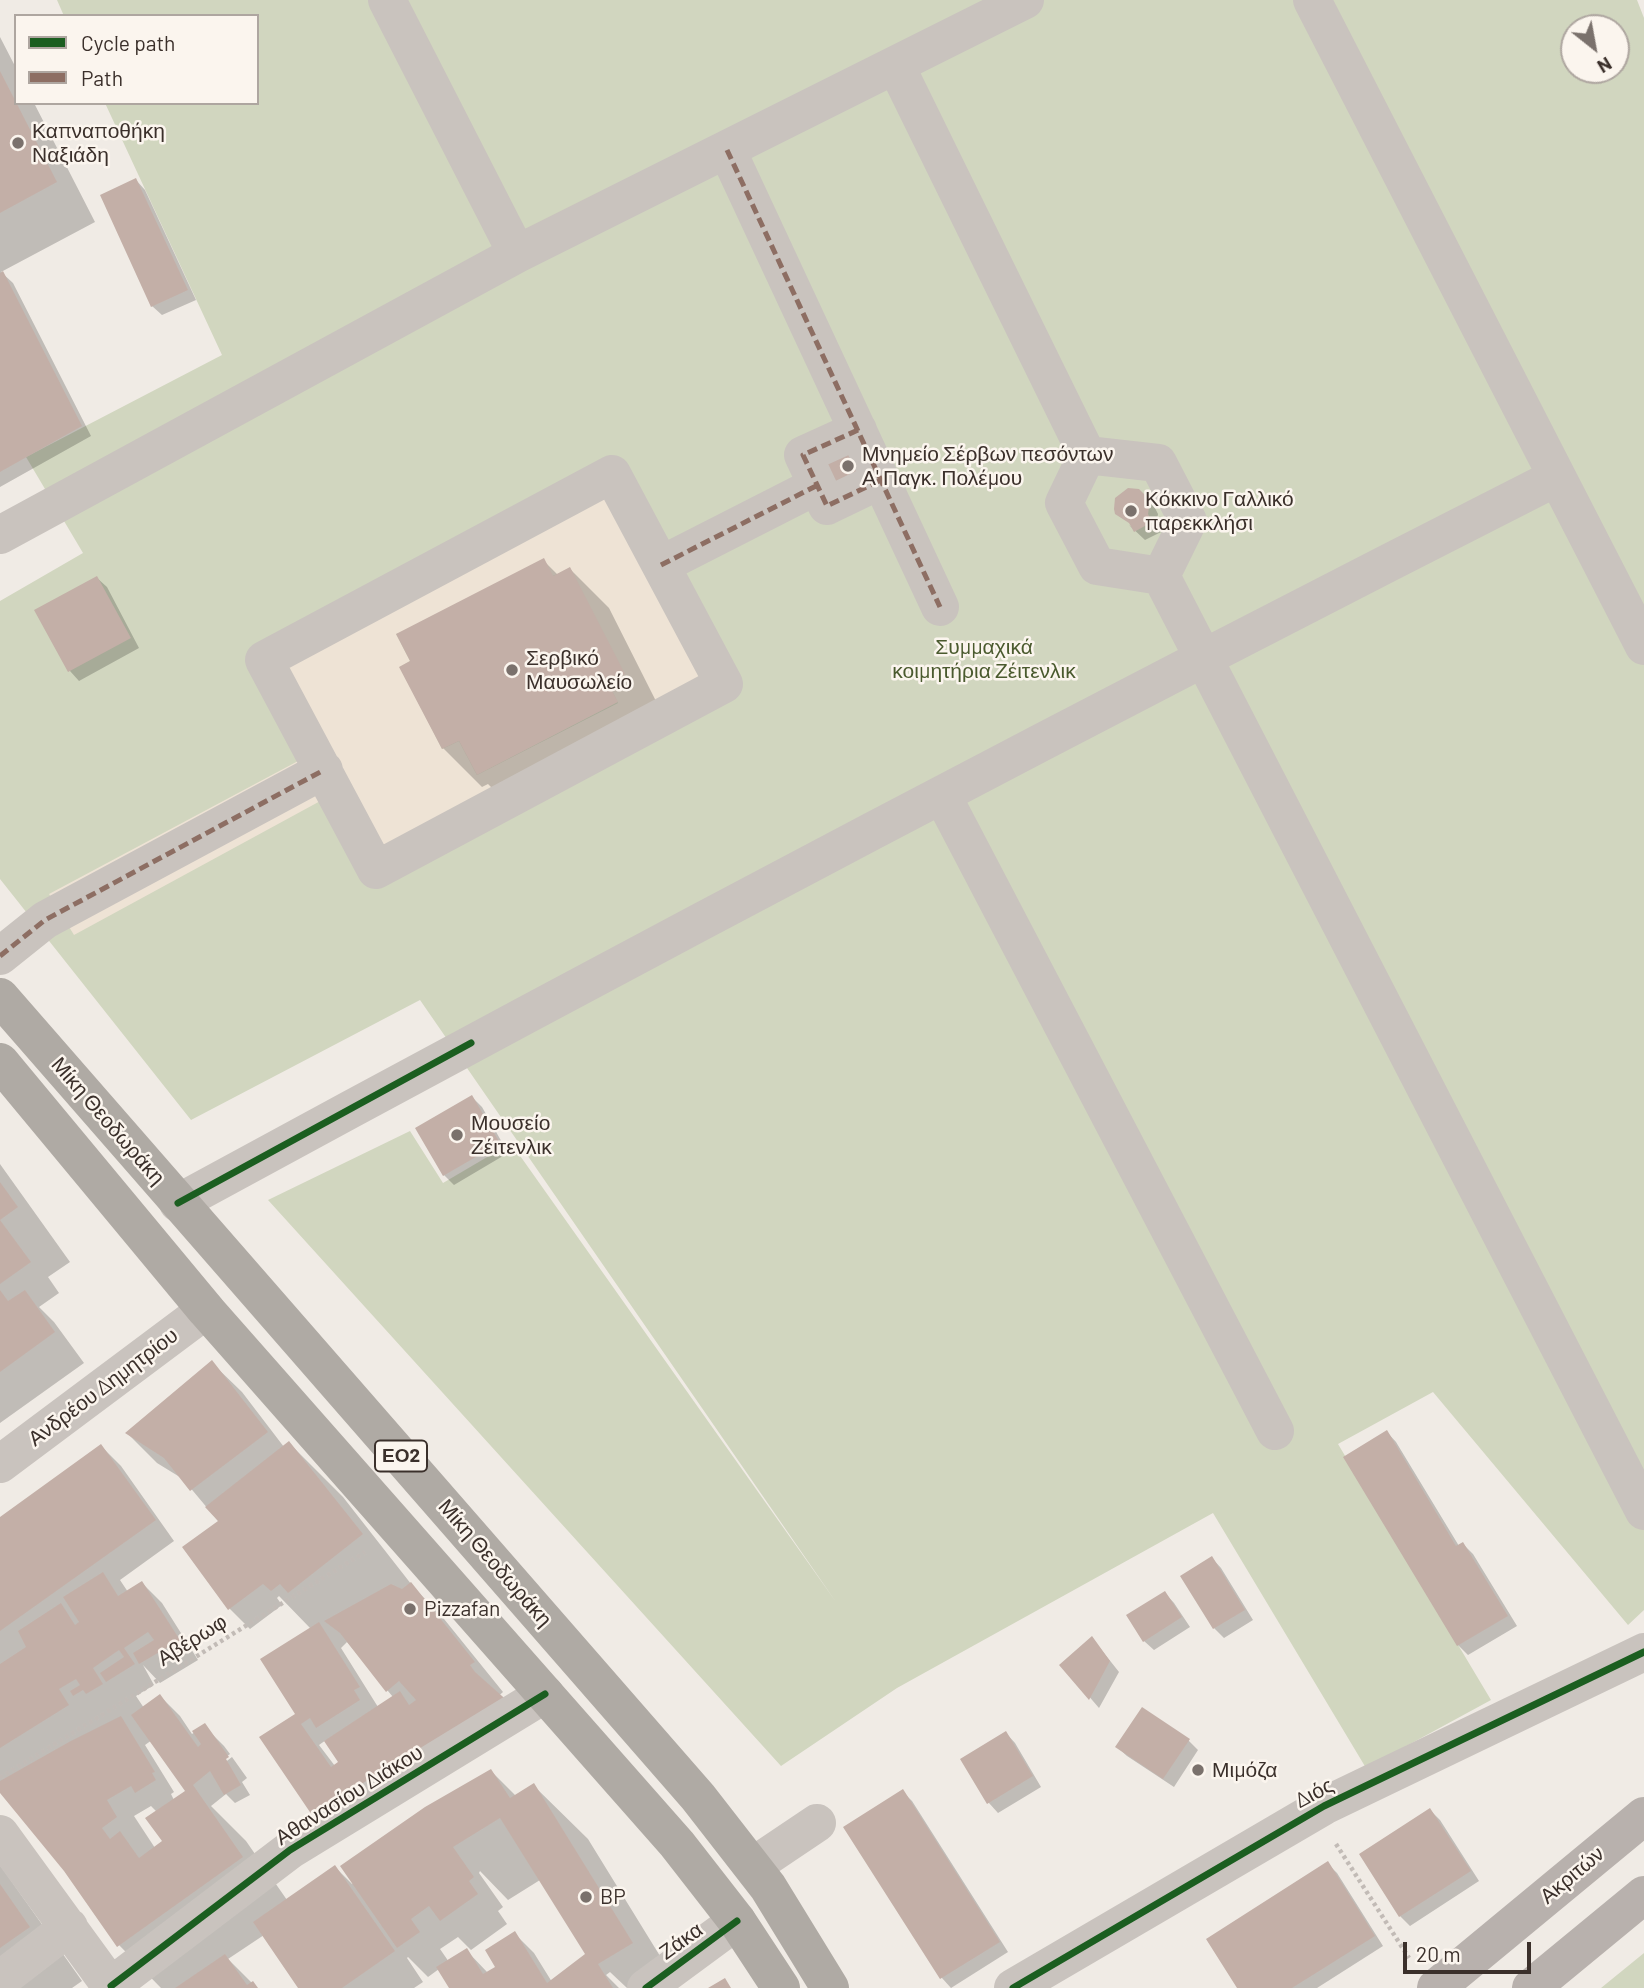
<!DOCTYPE html>
<meta charset="utf-8">
<style>
body{margin:0}
#map{position:relative;width:1644px;height:1988px;overflow:hidden;background:#f0ebe5;font-family:Barlow,sans-serif}
canvas{display:block}
.legend{position:absolute;left:14px;top:14px;width:245px;height:91px;box-sizing:border-box;background:#fbf5ee;border:2px solid #aea6a0;margin:0;padding:9px 12px;list-style:none;font-size:21px;color:#3b302b}
.legend li{display:flex;align-items:center;gap:14px;height:35px}
.legend b{width:35px;border:2px solid #aea6a0}
.north{position:absolute;left:1560px;top:14px;width:70px;height:70px;box-sizing:border-box;background:#fbf5ee;border:2px solid #aea6a0;border-radius:50%;rotate:149deg;font-size:19px;font-weight:700;line-height:28px;text-align:center;color:#3b302b}
.north::after{content:'';display:block;margin:auto;width:24px;height:32px;background:#7a716c;clip-path:polygon(50% 0,100% 100%,50% 72%,0 100%)}
.scale{position:absolute;left:1403px;top:1942px;width:128px;height:32px;box-sizing:border-box;border:4px solid #3b302b;border-top:0;padding-left:9px;font-size:21px;line-height:24px;white-space:nowrap;color:#3b302b;-webkit-text-stroke:5px #fbf5ee;paint-order:stroke}
</style>
<div id="map">
<canvas width="1644" height="1988"></canvas>
<ul class="legend">
<li><b style="height:9px;background:#1b5e20"></b>Cycle path</li>
<li><b style="height:9px;background:#8d6e63"></b>Path</li>
</ul>
<div class="north">N</div>
<div class="scale">20 m</div>
</div>
<script>
const g = document.querySelector('canvas').getContext('2d');
g.lineJoin = 'round';
function paint(path, color) { g.fillStyle = color; g.fill(path, 'evenodd'); }
function stroke(path, color, width, dash) { g.strokeStyle = color; g.lineWidth = width; g.lineCap = dash ? 'butt' : 'round'; g.setLineDash(dash || []); g.stroke(path); }
function drawText(font, color, halo, rows, align = 'center') {
  g.font = font + ' Barlow,sans-serif'; g.lineWidth = 5; g.setLineDash([]); g.textBaseline = 'middle'; g.strokeStyle = halo; g.fillStyle = color; for (const [text, x, y, turn = 0] of rows) {
    g.save(); g.translate(x, y); g.rotate((+turn || 0) * Math.PI / 180); g.textAlign = isNaN(turn) ? turn : align; if (halo) g.strokeText(text, 0, 0); g.fillText(text, 0, 0); g.restore();
  }
}
paint(new Path2D(`
 M57,0H1637L1644,18V1610L1628,1625L1433,1392L1338,1444L1491,1700L1366,1768L1213,1513L897,1688L781,1766L268,1200L410,1131L443,1183L511,1143L836,1602L420,1000L191,1120L0,879V601L83,553L26,457L222,355L105,103H257V16H64ZM1574,28H1616V70H1574Z
 M1644,1953V1988H1601Z`), '#d1d6bf');
paint(new Path2D(`
 M612,474L724,684L376,870L335,793L74,935L49,894L313,753L264,660ZM570,568L608,683L618,703L477,775L459,741L442,749L400,667L410,661L396,634L553,576Z`), '#eee3d5');
paint(new Path2D(`
 M0,37L16,68V103H34L95,222L1,272L13,283L91,436L0,487Z
 M136,180L145,190L196,300L162,315L152,306Z
 M1143,494L1153,504L1158,514L1156,525L1161,532L1145,540L1129,525L1135,529L1137,526L1121,517Z
 M543,560L558,575L570,569L609,608L662,713L517,813L488,784L482,787L443,748Z
 M97,578L107,587L139,648L79,681L70,671L37,611Z
 M472,1097L482,1107L508,1153L454,1185L444,1175Z
 M0,1164L70,1262L48,1277L59,1293L39,1307L54,1322L84,1363L0,1423Z
 M212,1363L242,1392L284,1447L289,1443L343,1497L415,1589L440,1614L503,1692L338,1840L297,1715L311,1629L279,1596L277,1598L282,1605L250,1629L230,1609L219,1522L183,1479L157,1463L127,1433ZM347,1642L393,1697L378,1707L341,1648ZM326,1740L341,1763L335,1766L319,1745Z
 M1387,1432L1396,1442L1459,1546L1463,1544L1473,1554L1517,1626L1468,1655L1458,1645L1345,1457Z
 M101,1446L121,1466L174,1541L120,1580L128,1592L142,1583L162,1603L198,1660L160,1683L143,1665L154,1685L136,1696L144,1708L160,1696L180,1716L192,1734L204,1726L224,1746L230,1754L219,1762V1767L232,1757L247,1778L242,1782L250,1795L235,1803L226,1794L211,1806L246,1841L287,1900L335,1867L352,1884L491,1771L516,1796L534,1786L588,1839L668,1969L636,1988H627L610,1972L606,1975L619,1988H451L439,1969L428,1977L408,1957L407,1958L423,1982L414,1988H300L264,1935L228,1959L257,1988H161L119,1945L66,1870L0,1790V1519ZM152,1740L187,1790L174,1800L171,1794L174,1792L145,1745ZM151,1806L157,1812L164,1842L155,1848L134,1816ZM480,1871L508,1900L540,1880L587,1955L552,1982L534,1953L514,1933L497,1968L488,1973L466,1950L449,1962L440,1949L458,1937L471,1950L507,1924L498,1911L503,1907L479,1873Z
 M1212,1558L1221,1568L1253,1620L1224,1638L1214,1628Z
 M1165,1593L1174,1603L1190,1627L1154,1650L1144,1641Z
 M1092,1638L1119,1672L1099,1708L1062,1665Z
 M1006,1733L1015,1743L1041,1787L998,1813L989,1803L962,1759Z
 M1188,1740L1198,1750L1174,1787L1127,1756L1117,1747Z
 M903,1792L912,1801L1008,1952L951,1988L942,1978L846,1827Z
 M1430,1810L1440,1820L1479,1881L1410,1926L1400,1916Z
 M1328,1864L1337,1873L1383,1946L1317,1988H1239Z
 M0,1865L82,1981L72,1988H0Z`), '#0003');
paint(new Path2D(`
 M0,71L57,182L0,213Z
 M136,178L188,290L151,307L100,195Z
 M3,271L82,426L0,472V273Z
 M855,442L872,474L840,490L824,459Z
 M1128,488L1139,489L1147,497L1149,508L1148,514L1152,522L1134,532L1129,523L1115,514L1114,509L1115,498Z
 M544,558L553,576L570,567L625,674L608,683L618,702L477,775L459,741L442,749L399,667L410,661L396,634Z
 M97,576L131,638L68,672L34,610Z
 M472,1095L500,1143L443,1176L415,1128Z
 M0,1182L18,1207L0,1220L31,1262L0,1284Z
 M0,1290L8,1301L25,1290L55,1332L0,1372Z
 M212,1360L268,1432L190,1491L164,1458L125,1433Z
 M1387,1430L1456,1546L1463,1542L1508,1616L1457,1646L1343,1457Z
 M289,1441L363,1534L288,1593L280,1584L271,1591L263,1584L228,1610L182,1547L218,1521L205,1507Z
 M101,1444L156,1520L0,1631V1517Z
 M1212,1556L1245,1610L1213,1629L1180,1576Z
 M103,1572L118,1596L142,1581L180,1640L139,1664L133,1653L154,1640L148,1632L124,1648L135,1664L106,1682L100,1673L124,1657L119,1650L93,1668L103,1684L86,1694L83,1690L73,1696L70,1691L80,1685L76,1679L59,1689L69,1705L0,1748V1664L26,1647L18,1631L61,1603L75,1625L79,1622L63,1597Z
 M411,1582L475,1662L470,1665L475,1672L511,1704L316,1821L259,1737L295,1714L260,1659L319,1622L360,1687L354,1690L360,1700L316,1728L310,1718L301,1724L331,1767L338,1762L324,1741L400,1691L409,1705L416,1700L399,1681L386,1692L340,1633L324,1621L391,1584L402,1589Z
 M1165,1591L1182,1617L1143,1642L1126,1615Z
 M1092,1636L1110,1661L1089,1700L1059,1665Z
 M160,1694L198,1747L201,1744L192,1731L205,1723L229,1757L226,1759L241,1785L224,1795L210,1771L193,1785L243,1857L117,1947L64,1871L0,1793V1781L69,1742L121,1716L155,1772L152,1773L156,1780L135,1793L131,1786L107,1800L117,1817L102,1828L110,1839L120,1831L139,1858L162,1841L145,1818L185,1791L131,1715Z
 M1142,1707L1190,1739L1163,1779L1115,1747Z
 M1006,1731L1033,1776L987,1804L960,1759Z
 M491,1769L510,1798L534,1783L633,1943L598,1964L613,1988H449L436,1967L467,1948L483,1974L495,1967L485,1950L515,1931L547,1983L585,1954L500,1818L453,1847L474,1877L469,1881L478,1894L440,1921L429,1906L411,1919L420,1932L397,1948L340,1866L425,1807Z
 M903,1789L1000,1942L940,1979L843,1827Z
 M1430,1808L1471,1871L1399,1917L1359,1854Z
 M1328,1861L1375,1936L1292,1988H1237L1206,1939Z
 M335,1865L395,1951L342,1988H298L253,1922Z
 M0,1884L30,1927L0,1948Z
 M225,1954L247,1985L253,1981L258,1988H175Z
 M725,1978L731,1988H708Z`), '#c3afa7');
stroke(new Path2D(`
 M0,1778L365,1552
 M1336,1844L1409,1958`), '#c2bbb6', 4.5, [3.5, 3.5]);
stroke(new Path2D(`
 M387,0L517,254
 M1312,0L1644,646
 M896,66L1087,455
 M727,150L940,607
 M858,430L803,455L827,506L881,480
 M1087,455L1158,463L1188,521L1161,576
 M1087,455L1064,503L1097,566L1161,576
 M612,474L724,684L376,870L264,660Z
 M0,535L517,254L1025,0
 M661,565L816,486
 M1161,576L1644,1511
 M942,795L1275,1431
 M0,956L45,920L324,770
 M178,1203C635,954 1094,712 1557,477
 M0,1464L206,1310
 M0,1834L112,1988
 M753,1866L817,1823
 M0,1980L69,1927
 M111,1986L290,1850L545,1694
 M646,1988L737,1921
 M1013,1988L1324,1806L1644,1652`), '#c9c3be', 38);
stroke(new Path2D(`
 M1436,1988L1644,1816
 M1531,1988L1644,1895`), '#b8b1ad', 38);
stroke(new Path2D(`
 M0,997L698,1797L768,1887L830,1988
 M0,1062L206,1310L677,1844L737,1921L781,1988`), '#afaaa4', 38);
stroke(new Path2D(`
 M727,150L940,607
 M858,430L803,455L827,506L881,480
 M661,565L816,486
 M0,956L45,920L324,770`), '#8d6e63', 5, [10, 5]);
stroke(new Path2D(`
 M178,1203L471,1043
 M111,1986L290,1850L545,1694
 M646,1988L737,1921
 M1013,1988L1324,1806L1644,1652`), '#1b5e20', 7);
for (const [x, y, r, color] of [
 [18,143,7,"#7a716c"],
 [848,466,7,"#7a716c"],
 [1131,511,7,"#7a716c"],
 [512,670,7,"#7a716c"],
 [457,1135,7,"#7a716c"],
 [410,1609,7,"#7a716c"],
 [1198,1770,7,"#7a716c"],
 [586,1897,7,"#7a716c"]
]) { const dot = new Path2D(); dot.arc(x, y, r, 0, 2 * Math.PI); g.fillStyle = color; g.fill(dot); stroke(dot, '#fbf5ee', 2.5); }
for (const [x, y, w] of [
 [401,1456,52]
]) { const box = new Path2D(); box.roundRect(x - w / 2, y - 15.5, w, 31, 5); g.fillStyle = '#fbf5ee'; g.fill(box); stroke(box, '#3b302b', 2); }
drawText('bold 19px', '#3b302b', null, [
 ["ΕΟ2",401,1456]
]);
drawText('21px', '#3b302b', '#fbf5ee', [
 ["Καπναποθήκη",32,131],
 ["Ναξιάδη",32,155],
 ["Μνημείο Σέρβων πεσόντων",862,454],
 ["Α' Παγκ. Πολέμου",862,478],
 ["Κόκκινο Γαλλικό",1145,499],
 ["παρεκκλήσι",1145,523],
 ["Σερβικό",526,658],
 ["Μαυσωλείο",526,682],
 ["Μουσείο",471,1123],
 ["Ζέιτενλικ",471,1147],
 ["Pizzafan",424,1609],
 ["Μιμόζα",1212,1770],
 ["BP",600,1897]
], 'left');
drawText('21px', '#4a5a2e', '#fbf5ee', [
 ["Συμμαχικά",984,647],
 ["κοιμητήρια Ζέιτενλικ",984,671]
]);
drawText('21px', '#3b302b', '#fbf5ee', [
 ["Μίκη Θεοδωράκη",108,1121,49],
 ["Ανδρέου Δημητρίου",103,1387,-37],
 ["Μίκη Θεοδωράκη",495,1563,49],
 ["Αβέρωφ",192,1640,-32],
 ["Διός",1314,1793,-28],
 ["Αθανασίου Διάκου",349,1795,-32],
 ["Ακριτών",1572,1875,-40],
 ["Ζάκα",681,1941,-36]
]);
</script>
